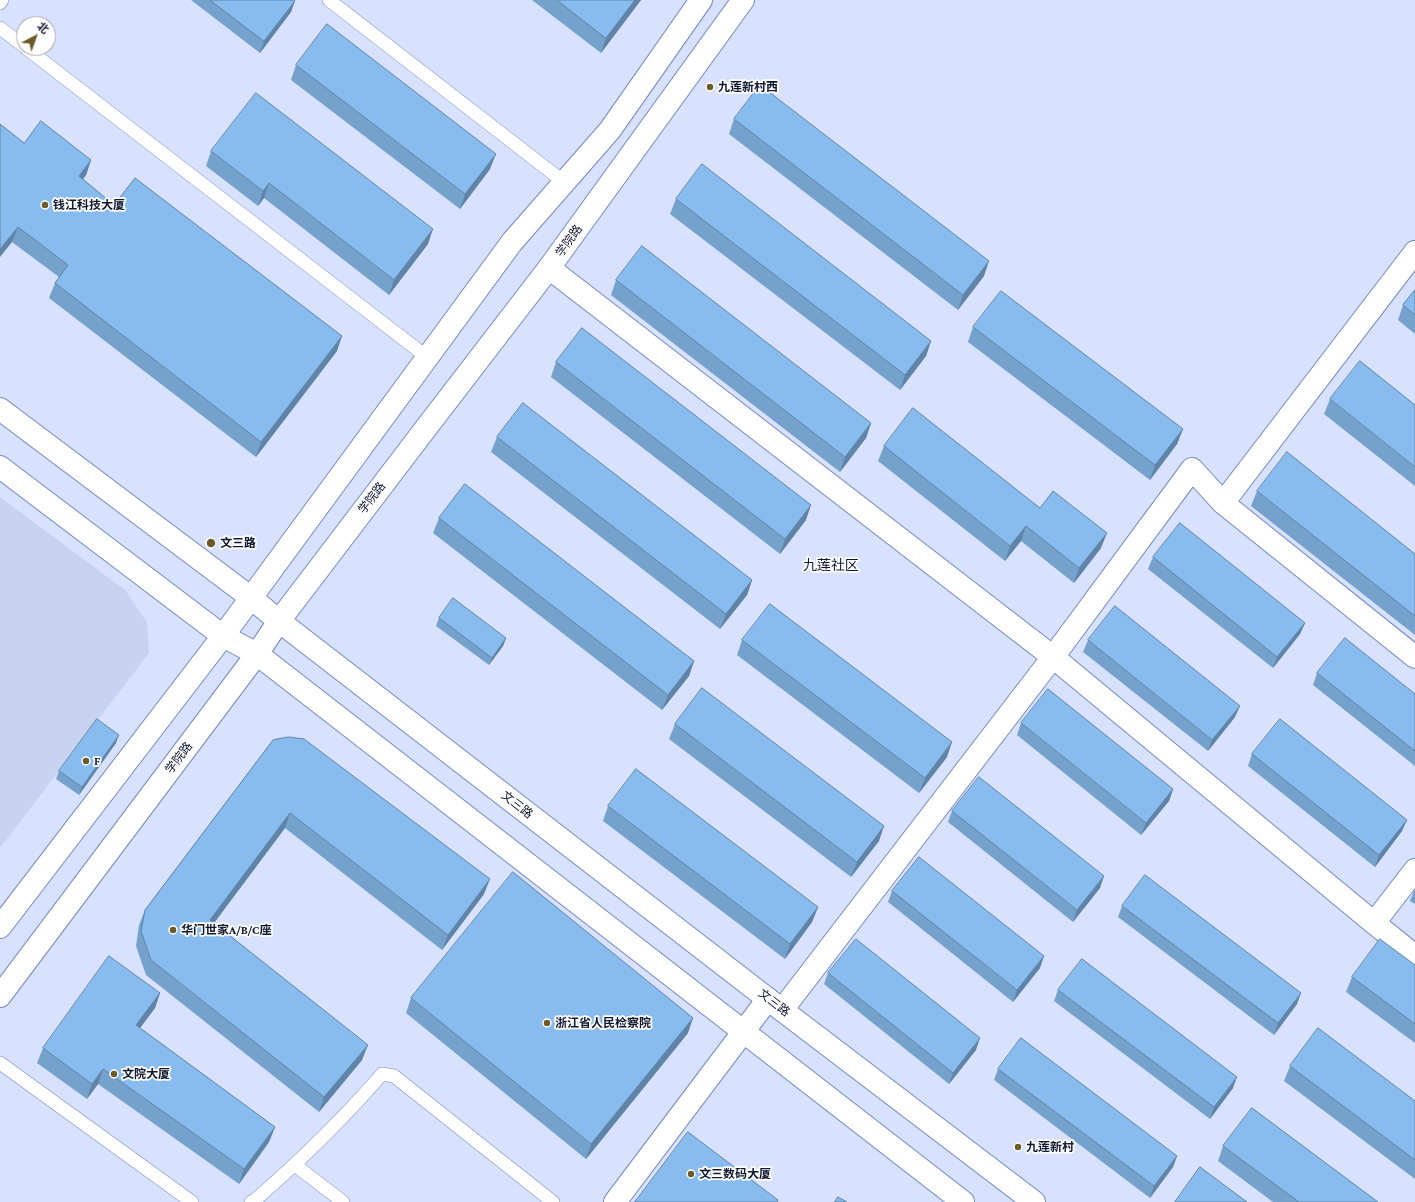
<!DOCTYPE html>
<meta charset="utf-8">
<style>
body{margin:0}
#map{position:relative;width:1415px;height:1202px;overflow:hidden;background:#d8e2fe;font-family:"Crimson Pro","Noto Sans SC",serif}
canvas{display:block}
.north{position:absolute;left:16px;top:16px;width:40px;height:40px;box-sizing:border-box;background:#fff;border:1px solid #9fa2ac;border-radius:50%;rotate:41deg;font-size:11px;font-weight:700;line-height:16px;text-align:center;color:#101730}
.north::after{content:'';display:block;margin:auto;width:14px;height:18px;background:#6d5b29;clip-path:polygon(50% 0,100% 100%,50% 72%,0 100%)}
</style>
<div id="map">
<canvas width="1415" height="1202"></canvas>
<div class="north">北</div>
</div>
<script>
const g = document.querySelector('canvas').getContext('2d');
g.lineJoin = 'round';
function paint(path, color) { g.fillStyle = color; g.fill(path, 'evenodd'); }
function stroke(path, color, width, dash) { g.strokeStyle = color; g.lineWidth = width; g.lineCap = dash ? 'butt' : 'round'; g.setLineDash(dash || []); g.stroke(path); }
function drawText(font, color, halo, rows, align = 'center') {
  g.font = font + ' "Crimson Pro","Noto Sans SC",serif'; g.lineWidth = 3.5; g.setLineDash([]); g.textBaseline = 'middle'; g.strokeStyle = halo; g.fillStyle = color; for (const [text, x, y, turn = 0] of rows) {
    g.save(); g.translate(x, y); g.rotate((+turn || 0) * Math.PI / 180); g.textAlign = isNaN(turn) ? turn : align; if (halo) g.strokeText(text, 0, 0); g.fillText(text, 0, 0); g.restore();
  }
}
paint(new Path2D(`
 M0,497L125,590L147,622L149,653L0,848Z`), '#c7d3f1');
const lane = new Path2D(`
 M329,0L564,182
 M0,3L2,0
 M0,28L24,46
 M26,48L427,357
 M0,1063L192,1202
 M295,1165L343,1202
 M251,1202L255,1200C300,1161 343,1119 382,1074L394,1076L553,1202`);
const street = new Path2D(`
 M549,268L1053,657L1374,923L1415,956
 M1223,503L1415,252
 M1374,923L1415,870
 M782,1010L1053,657L1192,469L1223,503L1415,657
 M615,1202L768,999`);
const secondary = new Path2D(`
 M0,409L250,597L279,621L782,1010L1034,1202
 M0,467L223,636L257,654L963,1202
 M0,927L223,636L512,242L610,130L701,0
 M0,996L257,654L279,621L426,428L549,268L743,0`);
stroke(lane, '#7288c7', 14);
stroke(street, '#7288c7', 24);
stroke(secondary, '#7288c7', 24);
stroke(lane, '#fff', 13);
stroke(street, '#fff', 22);
stroke(secondary, '#fff', 22);
paint(new Path2D(`
 M191,0H294L291,12L260,53Z
 M532,0H641L601,53Z
 M296,65L490,169L460,209L291,80Z
 M734,119L984,276L958,310L729,134Z
 M24,143L91,160L86,175L83,179L114,205L337,351L256,457L49,298L55,283L59,277L12,242Z
 M211,151L428,244L389,295L264,198L258,206L206,166Z
 M676,199L931,341L926,356L900,390L670,214Z
 M616,280L871,423L866,438L840,472L611,295Z
 M1415,290V334L1398,320L1403,305Z
 M973,327L1183,429L1177,444L1150,480L968,342Z
 M556,362L806,520L780,554L551,377Z
 M1330,399L1415,405V486L1324,414Z
 M497,437L752,580L747,595L720,629L491,452Z
 M884,446L1040,508L1101,548L1074,583L1021,541L1005,561L878,461Z
 M1257,491L1415,554V635L1251,506Z
 M439,518L694,661L689,676L662,710L433,533Z
 M1153,557L1305,623L1300,634L1273,668L1148,569Z
 M439,618L506,638L503,646L489,665L436,626Z
 M742,640L947,757L919,793L737,655Z
 M1088,640L1235,717L1208,751L1083,652Z
 M1317,673L1415,694V766L1313,685Z
 M1021,723L1173,789L1169,801L1141,835L1017,735Z
 M675,724L879,841L851,877L669,739Z
 M273,740L484,894L442,950L285,828L214,923L362,1060L319,1112L146,975L136,946L139,925L145,910Z
 M116,743L79,795L56,779L59,771Z
 M1252,754L1402,831L1375,867L1248,766Z
 M608,806L818,907L812,922L785,959L603,821Z
 M952,811L1100,888L1073,922L948,822Z
 M1415,888V904L1410,901Z
 M892,891L1040,968L1013,1002L888,902Z
 M1122,906L1297,1004L1274,1035L1118,917Z
 M1415,965V1043L1346,992L1352,977Z
 M828,973L976,1050L949,1084L824,984Z
 M1058,990L1233,1088L1210,1119L1054,1001Z
 M160,993L155,1008L140,1028L275,1127L269,1142L239,1184L98,1084L87,1099L37,1063L43,1048Z
 M411,998L688,1033L586,1159L406,1013Z
 M1290,1066L1415,1101V1179L1284,1081Z
 M998,1069L1177,1156L1173,1167L1150,1198L994,1080Z
 M1223,1146L1378,1202H1273L1218,1161Z`), '#75a2cd');
paint(new Path2D(`
 M635,0H641L601,53L606,38Z
 M295,1L291,12L260,53L264,41Z
 M496,154L490,169L460,209L465,194Z
 M91,160L86,175L74,191L79,176Z
 M269,183L264,198L258,206L263,191Z
 M18,227L12,242L0,257V249Z
 M433,229L428,244L389,295L394,280Z
 M989,261L984,276L958,310L963,295Z
 M342,336L337,351L256,457L261,442Z
 M931,341L926,356L900,390L905,375Z
 M871,423L866,438L840,472L845,457Z
 M1183,429L1177,444L1150,480L1155,465Z
 M811,505L806,520L780,554L785,539Z
 M1026,526L1021,541L1005,561L1010,546Z
 M1107,533L1101,548L1074,583L1079,568Z
 M752,580L747,595L720,629L726,614Z
 M1305,623L1300,634L1273,668L1277,657Z
 M506,638L503,646L489,665L492,658Z
 M694,661L689,676L662,710L668,695Z
 M1240,706L1235,717L1208,751L1212,740Z
 M119,735L116,743L79,795L82,787Z
 M952,742L947,757L919,793L925,778Z
 M1173,789L1169,801L1141,835L1146,823Z
 M290,813L285,828L205,935L210,920Z
 M1407,820L1402,831L1375,867L1379,855Z
 M884,826L879,841L851,877L857,862Z
 M1104,876L1100,888L1073,922L1077,910Z
 M490,879L484,894L442,950L448,935Z
 M818,907L812,922L785,959L790,944Z
 M1044,956L1040,968L1013,1002L1017,990Z
 M160,993L155,1008L131,1040L136,1025Z
 M1301,993L1297,1004L1274,1035L1278,1023Z
 M693,1018L688,1033L586,1159L591,1144Z
 M980,1038L976,1050L949,1084L953,1073Z
 M368,1045L362,1060L319,1112L324,1097Z
 M103,1069L98,1084L87,1099L92,1084Z
 M1237,1077L1233,1088L1210,1119L1214,1107Z
 M275,1127L269,1142L239,1184L244,1169Z
 M1177,1156L1173,1167L1150,1198L1154,1186Z`), '#5f84a7');
const building = new Path2D(`
 M210,0H294L295,1L264,41Z
 M557,0H635L606,38Z
 M327,24L496,154L465,194L296,65Z
 M760,85L989,261L963,295L734,119Z
 M256,93L433,229L394,280L269,183L263,191L211,151Z
 M41,121L91,160L79,176L114,205L135,178L342,336L261,442L55,283L68,265L18,227L0,249V124L24,143Z
 M702,164L931,341L905,375L676,199Z
 M642,246L871,423L845,457L616,280Z
 M1415,290V315L1403,305Z
 M1001,291L1183,429L1155,465L973,327Z
 M582,328L811,505L785,539L556,362Z
 M1360,361L1415,405V467L1330,399Z
 M523,403L752,580L726,614L497,437Z
 M913,408L1040,508L1053,491L1107,533L1079,568L1026,526L1010,546L884,446Z
 M1287,452L1415,554V616L1257,491Z
 M465,484L694,661L668,695L439,518Z
 M1180,523L1305,623L1277,657L1153,557Z
 M453,598L506,638L492,658L439,618Z
 M770,604L952,742L925,778L742,640Z
 M1115,606L1240,706L1212,740L1088,640Z
 M1345,638L1415,694V751L1317,673Z
 M702,688L884,826L857,862L675,724Z
 M1048,689L1173,789L1146,823L1021,723Z
 M97,719L119,735L82,787L59,771Z
 M1280,719L1407,820L1379,855L1252,754Z
 M289,737L304,739L490,879L448,935L290,813L210,920L368,1045L324,1097L151,960L141,931L145,910L273,740Z
 M636,769L818,907L790,944L608,806Z
 M979,777L1104,876L1077,910L952,811Z
 M919,857L1044,956L1017,990L892,891Z
 M513,872L693,1018L591,1144L411,998Z
 M1145,875L1301,993L1278,1023L1122,906Z
 M856,939L980,1038L953,1073L828,973Z
 M1380,939L1415,965V1024L1352,977Z
 M109,956L160,993L136,1025L275,1127L244,1169L103,1069L92,1084L43,1048Z
 M1082,959L1237,1077L1214,1107L1058,990Z
 M1318,1028L1415,1101V1160L1290,1066Z
 M1021,1038L1177,1156L1154,1186L998,1069Z
 M1252,1108L1378,1202H1299L1223,1146Z
 M688,1132L778,1200L777,1202H635Z
 M1200,1167L1247,1202H1175Z
 M838,1197L847,1202H835Z`);
paint(building, '#88bcee');
stroke(building, '#5f84a7', 1);
for (const [x, y, r, color] of [
 [710,87,4,"#6d5b29"],
 [45,205,4,"#6d5b29"],
 [211,543,5,"#6d5b29"],
 [86,761,4,"#6d5b29"],
 [173,930,4,"#6d5b29"],
 [547,1023,4,"#6d5b29"],
 [114,1074,4,"#6d5b29"],
 [1018,1147,4,"#6d5b29"],
 [691,1174,4,"#6d5b29"]
]) { const dot = new Path2D(); dot.arc(x, y, r, 0, 2 * Math.PI); g.fillStyle = color; g.fill(dot); stroke(dot, '#fff', 1.5); }
drawText('bold 12px', '#101730', '#fff', [
 ["九莲新村西",718,87],
 ["钱江科技大厦",53,205],
 ["文三路",220,543],
 ["F",94,761],
 ["华门世家A/B/C座",181,930],
 ["浙江省人民检察院",555,1023],
 ["文院大厦",122,1074],
 ["九莲新村",1026,1147],
 ["文三数码大厦",699,1174]
], 'left');
drawText('12px', '#101730', '#fff', [
 ["学院路",569,241,-54],
 ["学院路",372,498,-53],
 ["学院路",179,758,-53],
 ["文三路",517,805,38],
 ["文三路",774,1003,38]
]);
drawText('14px', '#101730', '#fff', [
 ["九莲社区",831,566]
]);
</script>
